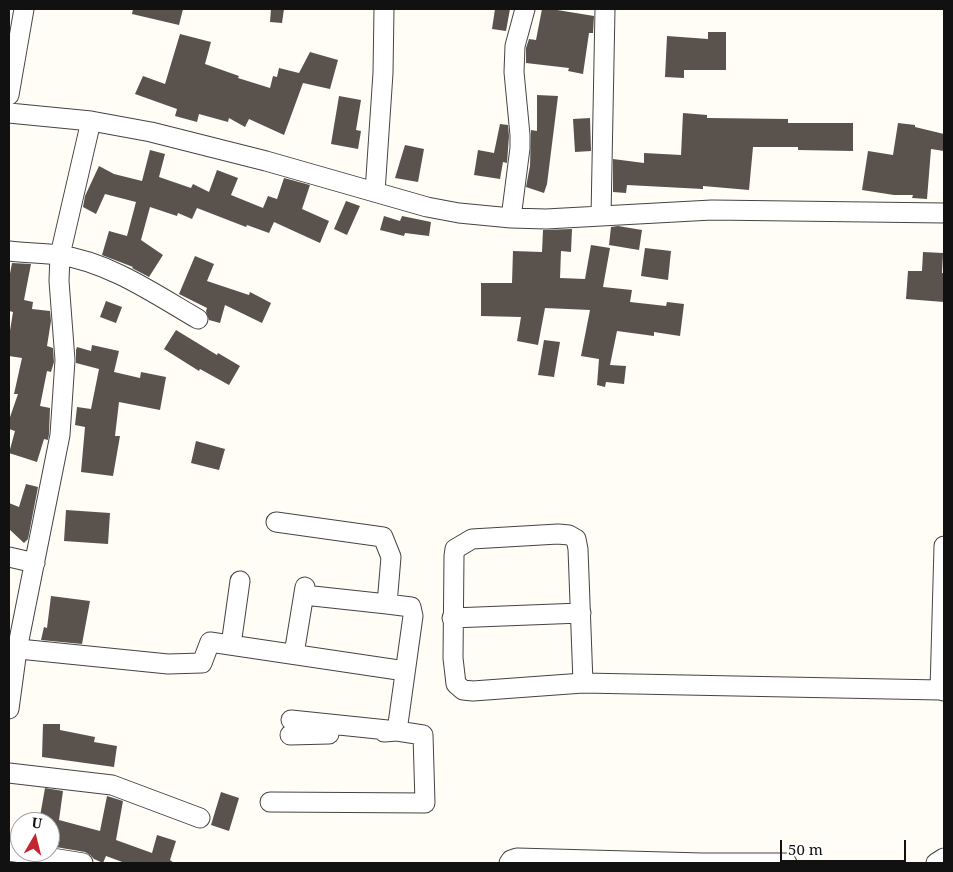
<!DOCTYPE html>
<style>
body{margin:0}
#map{position:relative;width:953px;height:872px;overflow:hidden;background:#fffdf5;font-family:"Noto Serif",serif}
canvas{display:block}
.frame{position:absolute;inset:0;border:10px solid #111;pointer-events:none}
.north{position:absolute;left:10px;top:812px;width:50px;height:50px;box-sizing:border-box;background:#fff;border:1px solid #a0a0a0;border-radius:50%;rotate:8deg;font-size:14px;font-weight:700;line-height:20px;text-align:center;color:#111}
.north::after{content:'';display:block;margin:auto;width:18px;height:22px;background:#c4262e;clip-path:polygon(50% 0,100% 100%,50% 72%,0 100%)}
.scale{position:absolute;left:780px;top:840px;width:126px;height:22px;box-sizing:border-box;border:2px solid #111;border-top:0;padding-left:6px;font-size:15px;line-height:18px;white-space:nowrap;color:#111;-webkit-text-stroke:4px #fff;paint-order:stroke}
</style>
<div id="map">
<canvas width="953" height="872"></canvas>
<div class="frame"></div>
<div class="north">U</div>
<div class="scale">50 m</div>
</div>
<script>
const g = document.querySelector('canvas').getContext('2d');
g.lineJoin = 'round';
function paint(path, color) { g.fillStyle = color; g.fill(path, 'evenodd'); }
function stroke(path, color, width, dash) { g.strokeStyle = color; g.lineWidth = width; g.lineCap = dash ? 'butt' : 'round'; g.setLineDash(dash || []); g.stroke(path); }
paint(new Path2D(`
 M133,9H183L179,25L132,14Z
 M271,9H284L282,23L270,22Z
 M495,9H510L506,31L492,29Z
 M542,9H551L594,16L593,33H589L583,74L568,71L569,68L526,63V48L529,39L536,40Z
 M708,32H726V70H684V78L665,77L667,36L708,39Z
 M180,34L211,42L205,64L239,76L238,78L270,88L273,76L277,77L279,68L299,73L310,52L338,60L330,89L303,83L284,135L249,119L245,127L229,118L228,122L199,114L197,122L175,116L177,109L135,94L143,76L165,84Z
 M537,95L558,96L547,184L544,193L526,187L530,166L531,130L537,131Z
 M339,96L361,100L356,130L361,131L358,149L331,144Z
 M683,113L707,115V118L788,119V123H853V151L798,150V147H753L749,190L703,186V189L627,185L626,193L613,192V159L644,163V153L681,155Z
 M590,118L591,151L575,152L573,119Z
 M898,123L915,125V127L944,134V151L931,149L927,199L912,198L913,195H894L862,190L868,151L893,155Z
 M500,124L508,125L509,136L507,163L503,162L500,179L474,175L478,150L494,153Z
 M405,145L424,149L418,182L395,178Z
 M150,150L165,154L159,177L191,188L193,184L209,192L217,170L238,178L231,195L263,208L268,196L277,199L284,178L310,185L302,209L329,221L320,243L274,222L269,233L247,225L246,227L197,208L192,219L178,213L177,216L150,207L141,240L163,255L149,277L132,268L133,267L102,255L109,231L127,236L136,202L105,194L96,214L83,207L85,196L99,166L114,174L142,181Z
 M346,201L360,206L347,235L334,229Z
 M384,216L400,221L402,216L431,222L429,236L405,233L404,236L380,230Z
 M618,226L642,230L639,250L609,245L611,227Z
 M572,229L571,252L561,251L560,278L585,279L591,245L610,248L603,287L632,290L630,302L666,306L667,302L684,304L680,336L654,332V336L617,331L610,365L626,366L624,384L606,382L605,387L597,385L599,359L581,356L590,310L545,308L538,345L517,341L521,317L481,316V283H512L513,251L542,252L543,230Z
 M645,248L671,251L668,280L641,276Z
 M923,252L943,253L942,273H944V302L906,299L908,271H922Z
 M195,256L214,264L207,281L249,295L250,292L271,303L262,323L225,305L220,323L209,320L206,311L207,308L179,294Z
 M12,263L31,264L24,300L33,302L32,309L50,311L51,321L47,346L53,348L54,362L51,372L47,371L40,406L50,408L49,434L48,440L44,439L37,462L9,453L15,431L9,429V420L18,394H14L22,358L9,356V337L13,312L9,311V279Z
 M106,301L122,307L116,323L100,317Z
 M176,330L217,355L218,353L240,366L229,385L200,369L199,371L164,349Z
 M544,340L560,342L554,377L538,375Z
 M92,345L119,351L114,372L140,378L141,372L166,377L160,410L119,402L115,436H120L113,476L81,472L85,427L75,425L77,407L91,409L99,369L76,363V350L77,347L91,351Z
 M196,441L225,449L219,470L191,463Z
 M26,484L38,487L28,539L24,543L9,529V503L19,507Z
 M66,510L110,513L108,544L64,541Z
 M51,596L90,601L82,644L41,640L44,627L47,628Z
 M43,724H60V730L95,737L94,742L117,746L114,767L42,757Z
 M45,788L63,791L59,820L100,831L107,796L123,801L116,840L152,853L157,835L176,841L170,860L174,863H125L106,856L103,863L94,859L90,855L85,852L50,846V822H39Z
 M221,792L239,798L229,831L211,825Z`), '#5a524d');
const minor = new Path2D(`
 M9,95L24,9
 M9,113L91,121L151,132L266,161L427,207L459,213L511,218L546,219L712,210L944,213
 M375,192L383,73L384,9
 M601,216L605,9
 M511,218L520,148V135L514,72L515,46L525,9
 M9,251C25,253 42,253 59,255C109,262 155,294 198,319
 M276,522L383,537L391,557L387,604L411,607L413,616L397,731L291,720
 M944,546L940,690L944,691
 M9,557L35,563
 M304,595L387,604
 M452,618L581,613
 M231,645L240,581
 M9,648L168,664L202,663L210,642L405,671
 M294,654L305,587
 M583,683L578,549L576,539L569,535L558,534L472,539L455,549L454,556L453,658L456,684L463,690L473,691L583,683L940,690
 M9,709L17,650L60,435L65,360L59,281L60,255L91,121
 M290,735L329,734
 M9,773L112,785L200,818
 M270,802L425,803L423,735L397,731L384,732
 M9,851L83,863
 M509,863L511,860L517,858L702,863H787
 M936,863L944,858`);
stroke(minor, '#444', 21);
stroke(minor, '#fff', 19);
</script>
